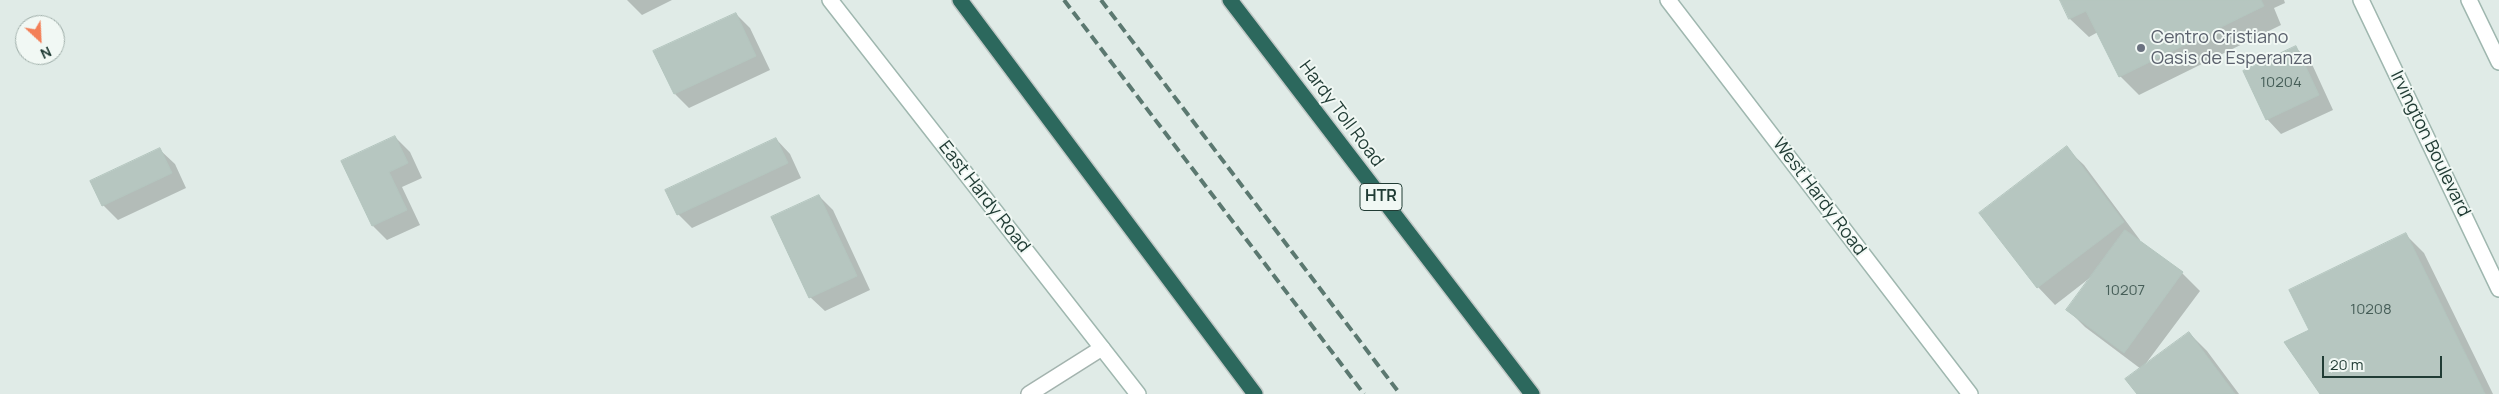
<!DOCTYPE html>
<style>
body{margin:0}
#map{position:relative;width:2499px;height:394px;overflow:hidden;background:#e0ebe7;font-family:Manrope,sans-serif}
canvas{display:block}
.north{position:absolute;left:15px;top:15px;width:50px;height:50px;box-sizing:border-box;background:#f1f8f4;border:1px solid #9eada8;border-radius:50%;rotate:155deg;font-size:14px;font-weight:700;line-height:20px;text-align:center;color:#213c35}
.north::after{content:'';display:block;margin:auto;width:18px;height:22px;background:#f37f57;clip-path:polygon(50% 0,100% 100%,50% 72%,0 100%)}
.scale{position:absolute;left:2322px;top:356px;width:120px;height:22px;box-sizing:border-box;border:2px solid #213c35;border-top:0;padding-left:6px;font-size:15px;line-height:18px;white-space:nowrap;color:#213c35;-webkit-text-stroke:4px #f1f8f4;paint-order:stroke}
</style>
<div id="map">
<canvas width="2499" height="394"></canvas>
<div class="north">N</div>
<div class="scale">20 m</div>
</div>
<script>
const g = document.querySelector('canvas').getContext('2d');
g.lineJoin = 'round';
function paint(path, color) { g.fillStyle = color; g.fill(path, 'evenodd'); }
function stroke(path, color, width, dash) { g.strokeStyle = color; g.lineWidth = width; g.lineCap = dash ? 'butt' : 'round'; g.setLineDash(dash || []); g.stroke(path); }
function drawText(font, color, halo, rows, align = 'center') {
  g.font = font + ' Manrope,sans-serif'; g.lineWidth = 4; g.setLineDash([]); g.textBaseline = 'middle'; g.strokeStyle = halo; g.fillStyle = color; for (const [text, x, y, turn = 0] of rows) {
    g.save(); g.translate(x, y); g.rotate((+turn || 0) * Math.PI / 180); g.textAlign = isNaN(turn) ? turn : align; if (halo) g.strokeText(text, 0, 0); g.fillText(text, 0, 0); g.restore();
  }
}
paint(new Path2D(`
 M627,0H672L642,15Z
 M2061,0H2284L2285,3L2274,8L2281,25L2139,95L2120,76L2098,32L2089,37L2070,19Z
 M736,14L750,28L770,70L689,108L675,94Z
 M2296,48L2311,62L2333,110L2281,134L2267,119Z
 M395,137L410,152L422,178L402,187L420,225L387,240L373,226Z
 M776,139L790,154L801,178L692,228L678,214Z
 M2066,148L2084,165L2140,240L2139,241L2182,273L2200,291L2144,366L2189,333L2207,351L2239,394H2138L2141,369L2085,327L2068,310L2091,277L2055,305L2038,287Z
 M160,150L175,164L186,188L118,220L103,205Z
 M819,196L833,210L870,290L825,311L810,297Z
 M2405,234L2424,253L2493,394H2322Z`), '#0003');
const building = new Path2D(`
 M2060,0H2261L2264,6L2119,77L2086,11L2069,19Z
 M736,13L756,56L674,94L653,51Z
 M2296,46L2319,95L2266,120L2243,71Z
 M395,136L408,163L389,172L407,210L372,226L341,161Z
 M776,138L788,163L677,215L665,190Z
 M2067,146L2124,222L2037,288L1979,213Z
 M160,148L172,173L102,206L90,181Z
 M819,195L857,276L809,298L771,217Z
 M2125,230L2183,272L2124,353L2066,310Z
 M2406,233L2485,394H2320L2284,342L2309,330L2289,290Z
 M2189,332L2235,394H2137L2125,379Z`);
paint(building, '#b6c6c0');
stroke(building, '#b3c5be', 1);
const minor = new Path2D(`
 M1029,394L1102,348`);
const secondary = new Path2D(`
 M830,0L1138,394
 M1668,0L1970,394
 M2361,0L2499,289
 M2469,0L2499,62`);
const motorway = new Path2D(`
 M960,0L1255,394
 M1230,0L1532,394`);
stroke(minor, '#a3b3ae', 18);
stroke(secondary, '#9fb7af', 18);
stroke(motorway, '#c1c8c6', 18);
stroke(minor, '#fff', 15);
stroke(secondary, '#fff', 15);
stroke(motorway, '#2c685d', 15);
stroke(new Path2D(`
 M1064,0L1364,394
 M1101,0L1400,394`), '#5b7870', 4, [10, 5]);
for (const [x, y, r, color] of [
 [2141,48,5,"#6b7280"]
]) { const dot = new Path2D(); dot.arc(x, y, r, 0, 2 * Math.PI); g.fillStyle = color; g.fill(dot); stroke(dot, '#f1f8f4', 2); }
drawText('15px', '#465e58', null, [
 ["10204",2281,83],
 ["10207",2125,291],
 ["10208",2371,310]
]);
for (const [x, y, w] of [
 [1381,197,42]
]) { const box = new Path2D(); box.roundRect(x - w / 2, y - 13.5, w, 27, 4); g.fillStyle = '#f1f8f4'; g.fill(box); stroke(box, '#213c35', 1); }
drawText('bold 16px', '#213c35', null, [
 ["HTR",1381,197]
]);
drawText('18px', '#5b616d', '#f1f8f4', [
 ["Centro Cristiano",2151,38],
 ["Oasis de Esperanza",2151,59]
], 'left');
drawText('18px', '#213c35', '#f1f8f4', [
 ["Hardy Toll Road",1341,114,53],
 ["Irvington Boulevard",2430,144,64],
 ["East Hardy Road",984,197,52],
 ["West Hardy Road",1819,197,53]
]);
</script>
